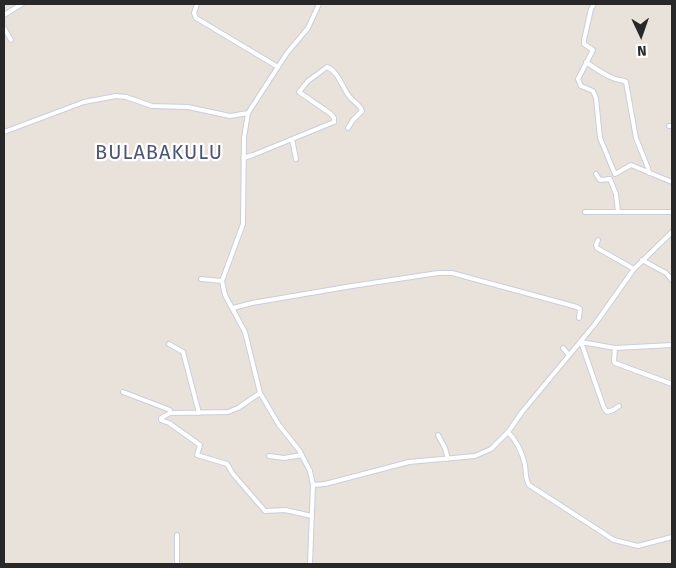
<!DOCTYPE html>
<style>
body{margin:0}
#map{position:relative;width:676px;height:568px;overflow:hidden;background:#e9e2db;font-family:"Fira Sans",sans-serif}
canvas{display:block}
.frame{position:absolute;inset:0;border:5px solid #282828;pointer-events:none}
.north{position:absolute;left:616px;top:10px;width:50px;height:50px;-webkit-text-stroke:4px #fff;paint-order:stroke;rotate:177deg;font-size:14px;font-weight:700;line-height:20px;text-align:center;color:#282828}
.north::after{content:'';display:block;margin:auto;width:18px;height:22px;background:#282828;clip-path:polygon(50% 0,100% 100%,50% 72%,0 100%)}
</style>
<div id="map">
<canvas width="676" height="568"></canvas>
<div class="frame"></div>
<div class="north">N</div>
</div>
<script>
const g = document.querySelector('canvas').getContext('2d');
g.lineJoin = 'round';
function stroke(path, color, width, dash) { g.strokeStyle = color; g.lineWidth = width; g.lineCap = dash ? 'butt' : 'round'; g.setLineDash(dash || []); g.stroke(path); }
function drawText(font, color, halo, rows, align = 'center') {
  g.font = font + ' "Fira Sans",sans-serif'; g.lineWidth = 4.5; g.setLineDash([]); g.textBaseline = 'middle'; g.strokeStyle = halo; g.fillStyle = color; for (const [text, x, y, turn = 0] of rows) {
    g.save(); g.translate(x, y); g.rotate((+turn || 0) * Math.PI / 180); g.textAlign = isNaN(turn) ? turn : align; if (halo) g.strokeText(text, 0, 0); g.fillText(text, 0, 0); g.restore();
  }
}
const minor = new Path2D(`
 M197,4L194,13L196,18L278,67
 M594,4L591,9L584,40V44L593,50L578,79L581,86L593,91L596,98L600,138L615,174L631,165L672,182
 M4,15L22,4
 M4,28L11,40
 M586,62C593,67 607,76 615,79C619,80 623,80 626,82L636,138L648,168L649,173
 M669,126H672
 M4,132L84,102L116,96L126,97L152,106L188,107L230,116L248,113
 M292,139L296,159
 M243,158L253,155L334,122V118L331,114L299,92L308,81L327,67C338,71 342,87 349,96C353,102 360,104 362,111L353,120L348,128
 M596,174L600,180L610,179L616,194L618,212
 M585,212H672
 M598,240L596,245L597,248L634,269
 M642,260L666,273L672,280
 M201,279L222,281
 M233,308L252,303L352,286L438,273H452L577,307L580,309L579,318
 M169,344L183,352L199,413
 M563,348L569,355
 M615,348L614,361L615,363L672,384
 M123,392L170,410V413L161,418V420L169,423L200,445L197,455L227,464L233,474L265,511L285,510L312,516
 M619,406L613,410L607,412L604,408L581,342L615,348L672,345
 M170,413L228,412L238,408L260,393
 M508,432C517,441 522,452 525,465C526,472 525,479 529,485L614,540L638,546L672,537
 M438,435L445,448L448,459
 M269,456L284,458L302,455
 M313,485L325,484L409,462L475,456L491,449L508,432L522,412L595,324L634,269L672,232
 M177,535V564
 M310,564L313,485L310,471L299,450L279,425L260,393L245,332L225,295L222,281L243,224L244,138L248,113L287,53L308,28L319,4`);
stroke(minor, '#caced9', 6);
stroke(minor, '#fff', 4);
g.letterSpacing = '1px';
drawText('20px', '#4d5775', '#fff', [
 ["BULABAKULU",159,153]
]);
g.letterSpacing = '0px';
</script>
